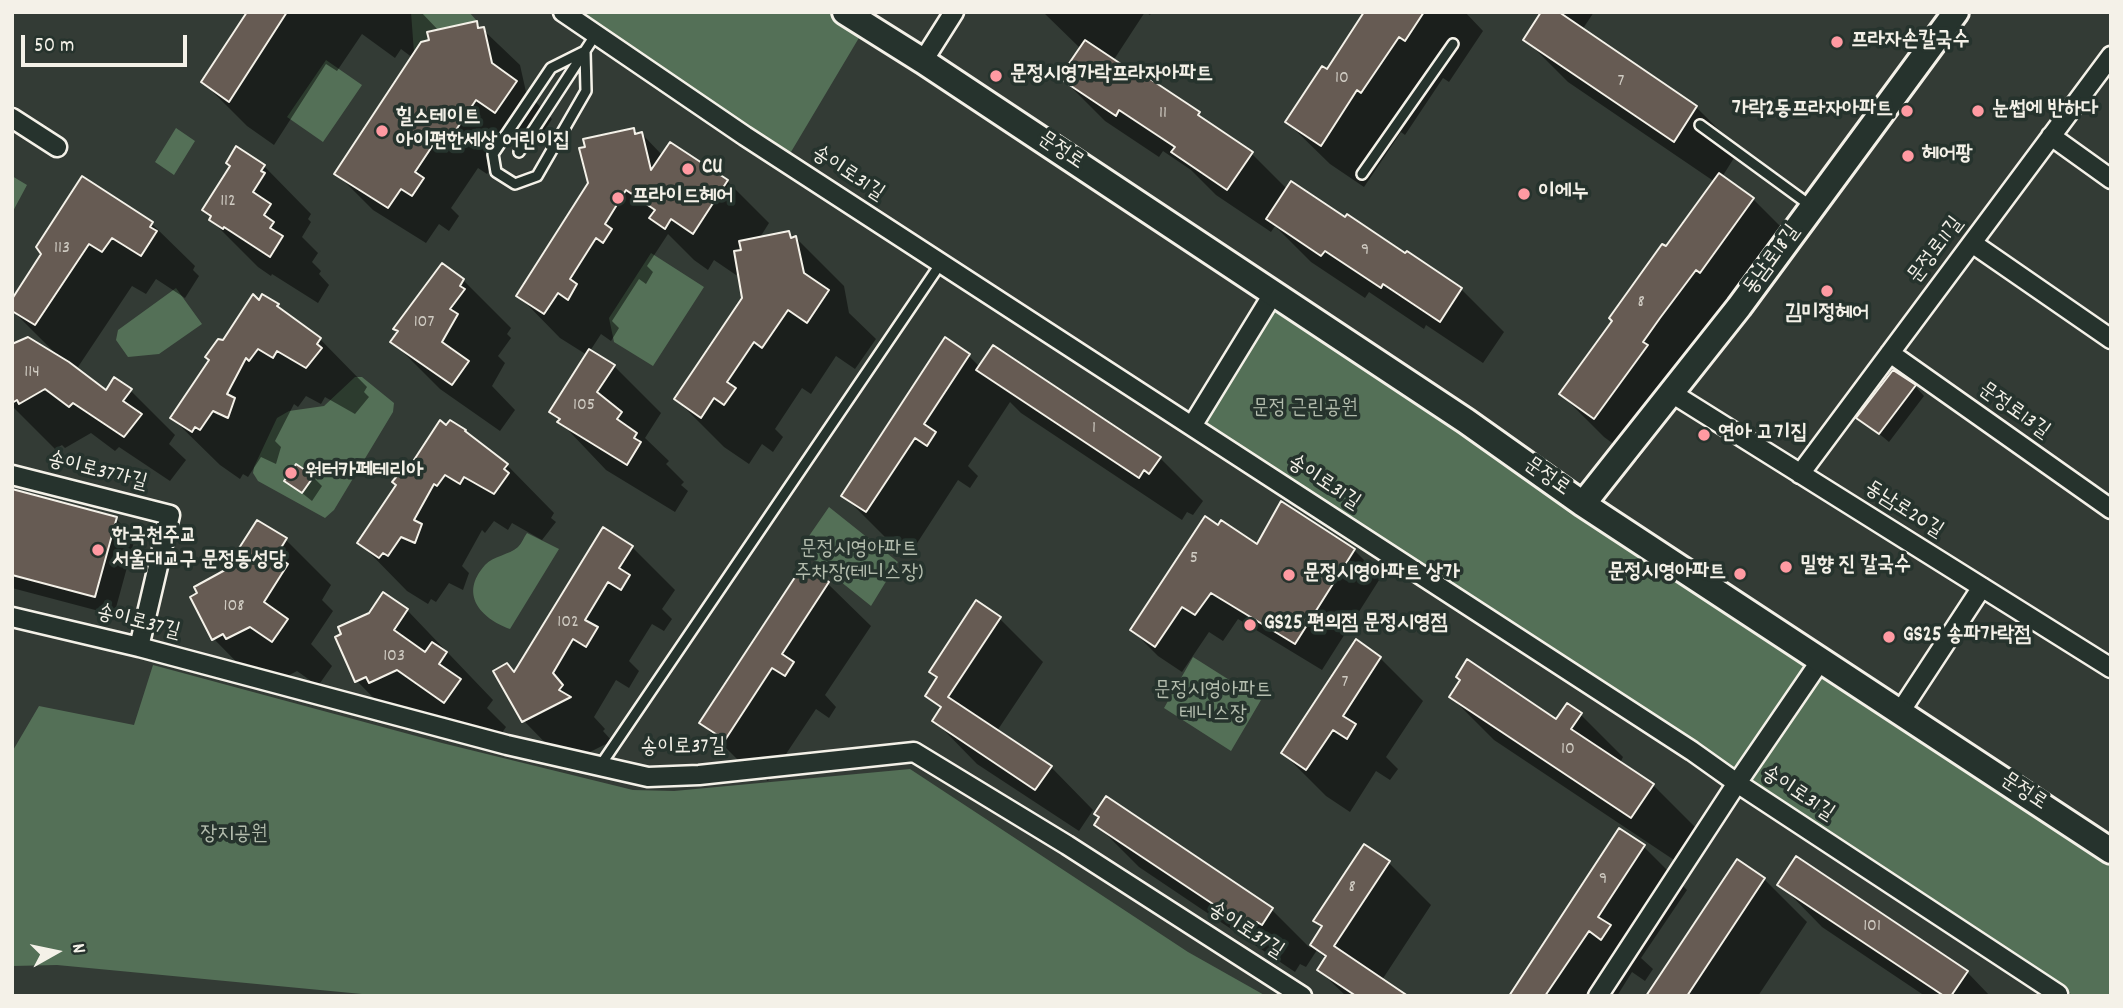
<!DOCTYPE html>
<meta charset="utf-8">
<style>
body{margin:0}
#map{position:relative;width:2123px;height:1008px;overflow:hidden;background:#333b35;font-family:Dekko,sans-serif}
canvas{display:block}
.frame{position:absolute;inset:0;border:14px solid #f4f1e8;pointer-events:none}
.north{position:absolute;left:21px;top:917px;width:70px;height:70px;-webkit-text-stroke:5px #26332d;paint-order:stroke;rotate:81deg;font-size:19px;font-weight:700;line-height:28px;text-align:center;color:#f4f1e8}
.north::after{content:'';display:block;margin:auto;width:24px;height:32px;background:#f4f1e8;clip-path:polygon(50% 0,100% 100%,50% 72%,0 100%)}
.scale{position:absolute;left:21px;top:35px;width:166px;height:32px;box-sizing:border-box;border:4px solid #f4f1e8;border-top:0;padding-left:9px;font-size:21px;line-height:24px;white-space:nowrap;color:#f4f1e8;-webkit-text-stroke:5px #26332d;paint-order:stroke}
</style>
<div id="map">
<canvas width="2123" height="1008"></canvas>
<div class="frame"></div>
<div class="north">N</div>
<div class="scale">50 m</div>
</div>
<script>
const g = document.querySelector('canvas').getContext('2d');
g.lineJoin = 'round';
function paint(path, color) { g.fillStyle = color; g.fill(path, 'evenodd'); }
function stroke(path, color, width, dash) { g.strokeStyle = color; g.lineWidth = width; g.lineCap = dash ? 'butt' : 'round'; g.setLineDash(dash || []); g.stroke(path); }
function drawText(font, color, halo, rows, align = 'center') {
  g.font = font + ' Dekko,"Poor Story",sans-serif'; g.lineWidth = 7; g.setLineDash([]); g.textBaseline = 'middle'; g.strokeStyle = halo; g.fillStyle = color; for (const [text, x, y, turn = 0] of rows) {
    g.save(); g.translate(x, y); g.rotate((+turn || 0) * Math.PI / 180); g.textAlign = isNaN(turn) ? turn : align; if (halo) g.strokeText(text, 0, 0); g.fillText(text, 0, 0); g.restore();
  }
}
paint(new Path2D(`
 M411,12H469L477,21L427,32L429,40L421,42L423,51L414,53Z
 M563,12H845L866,26L785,162Z
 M326,60L362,85L323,142L287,117Z
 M176,128L195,141L174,175L155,162Z
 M12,176L27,185L12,213Z
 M651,253L704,287L653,366L614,342L609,318Z
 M176,288L202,324L159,354L128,357L116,340L118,330Z
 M1273,307L2111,862V996H2074L2060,987L1201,425Z
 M355,377H362L394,403L393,412L334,510L325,518L258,481L253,473L254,467L277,418L289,411L324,406Z
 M829,507L898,562L871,606L800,549Z
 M527,533L559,549L510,629C480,618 459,594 485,565C493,556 509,555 518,547C522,543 524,537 527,533Z
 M1193,657L1261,700L1231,751L1164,708Z
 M153,665L442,743L633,790L674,791L910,769L1188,952L1266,996H383L57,965L12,966V752L39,706L134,725Z`), '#547057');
paint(new Path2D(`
 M249,12H421L439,31L476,23L520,65L526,92L552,119L532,149L513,135L487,174L478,168L451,208L459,216L449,231L439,224L426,243L373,210L336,173L413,58L401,49L395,58L362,34L337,71L326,64L274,145L247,126L203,82Z
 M1043,12H1152L1150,15L1145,12L1113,61L1198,113L1213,127L1252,154L1287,189L1461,289L1504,332L1483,363L1426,325L1424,329L1369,292L1365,298L1311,262L1275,226L1271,232L1216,195L1191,170L1163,151L1159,157L1105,121L1062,78L1081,49Z
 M1377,12H1465L1483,31L1449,82L1443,78L1405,135L1401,132L1364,187L1330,164L1287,122Z
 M1542,12H1594L1582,30L1696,107L1739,150L1722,177L1753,199L1796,242L1637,461L1604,437L1561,394L1715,182L1568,82L1525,39Z
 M633,130L639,135L642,134L663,156L727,181L769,223L759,239L789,233L796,238L844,286L849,313L876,339L855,369L836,356L811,394L802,388L775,429L783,437L773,452L762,444L749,464L724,447L676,399L744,299L739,269L736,275L714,260L708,270L694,260L668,234L647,266L653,272L646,284L639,279L612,321L619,328L611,341L601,334L590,351L614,366L661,413L645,438L669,461L666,464L684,482L681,485L688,491L675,512L606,470L551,412L587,355L560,338L518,295Z
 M264,166L311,214L308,219L311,222L302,237L318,253L312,262L321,271L319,274L329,285L318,303L272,274L271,276L258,267L211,220L212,218L204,210Z
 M152,224L195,266L193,270L199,276L185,298L156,279L146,294L132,286L78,367L70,362L69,364L106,393L130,390L175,435L169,444L186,460L170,481L119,447L115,451L91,433L65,448L62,445L55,449L12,406V346L57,355L12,310L43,254Z
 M463,280L511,328L507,334L511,338L498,356L505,363L492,386L515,410L500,431L440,389L393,342L399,332L396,329Z
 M263,297L278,305L289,317L320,339L367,387L364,392L369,397L355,414L325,397L321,404L306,396L298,407L294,404L275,441L281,447L276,464L261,457L248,477L243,474L240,479L220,465L172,418L224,342Z
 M945,340L969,356L980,367L1160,458L1203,501L1193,515L1187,512L1182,520L1021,413L1010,402L968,466L978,476L970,488L958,480L910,554L886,538L843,495Z
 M1915,386L1924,396L1889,442L1859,417Z
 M507,465L554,513L551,518L556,522L542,540L512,523L508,530L494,521L485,533L482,530L462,566L469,573L463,590L449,583L436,602L431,599L428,604L407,591L360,543L398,486L395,482Z
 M313,477L322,486L312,501L287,481Z
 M12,491L116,519L135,538L114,615L12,588Z
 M1282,504L1354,550L1381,577L1322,670L1238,619L1223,641L1209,632L1182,672L1158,656L1132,630L1257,547Z
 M286,540L331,585L322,600L333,611L311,644L332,666L318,686L297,671L273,684L259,685L214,639L192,598Z
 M632,547L675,590L662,609L672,619L664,631L652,624L629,661L639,671L629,688L616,680L594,717L605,729L603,731L612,741L566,764L524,721L507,665L515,673Z
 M828,584L871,626L825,695L836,707L829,718L816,709L768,781L744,766L701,723Z
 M976,603L1000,619L1043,662L997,731L1051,767L1093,810L1079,831L977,764L935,721L942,710L927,696L938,679L931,671Z
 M407,610L493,700L487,708L506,727L491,749L445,716L417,729L412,724L403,728L357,681L337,638Z
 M1380,658L1423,701L1386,757L1398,769L1390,780L1376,771L1350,812L1326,796L1283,753Z
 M1451,697L1557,721L1581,715L1623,757L1620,763L1653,785L1696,828L1674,860L1494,740Z
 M1106,799L1272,910L1310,948L1323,928L1316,920L1388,862L1431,905L1382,980L1405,996H1346L1319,970L1326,959L1317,950L1306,967L1300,964L1295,972L1139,867L1096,824Z
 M1644,847L1687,890L1641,958L1653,969L1645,981L1632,972L1617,996H1511Z
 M1764,879L1807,922L1758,996H1648Z
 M1780,884L1967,972L1990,996H1925L1822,927Z`), '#0007');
const building = new Path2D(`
 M247,12H287L229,102L201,82Z
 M1364,12H1424L1405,41L1399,37L1361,93L1357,90L1321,146L1285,122L1322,66L1327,69Z
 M1541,12H1559L1697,106L1674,142L1523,40Z
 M477,21L478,28L484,27L492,63L517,81L495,113L476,100L450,139L441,133L415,172L424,178L412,196L401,189L388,208L334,174L421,42L429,40L427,32Z
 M1085,40L1139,76L1141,73L1200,112L1198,115L1253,152L1227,190L1171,152L1175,147L1119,110L1116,116L1059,78Z
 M634,128L635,134L642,132L651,170L670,142L728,180L693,234L671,219L665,229L649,218L655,210L626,190L605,224L612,229L603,243L596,238L570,279L577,284L568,300L558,293L544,314L516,296L588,183L579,148L585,147L583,139Z
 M236,146L265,165L261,171L265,173L253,192L271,204L264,215L274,222L270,228L283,236L270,257L224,227L223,229L209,220L211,216L202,210L230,166L226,163Z
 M1719,173L1754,198L1700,273L1696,270L1660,318L1643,342L1648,345L1594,419L1559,394L1612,321L1609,318L1662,244L1666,246Z
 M82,176L153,222L150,227L157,231L141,256L112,238L102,252L89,244L35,325L12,311V299L41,254L36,247Z
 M1291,181L1345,217L1347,214L1405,253L1407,251L1462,288L1440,322L1383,284L1381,288L1325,251L1321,256L1266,219Z
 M789,231L791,238L796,236L804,273L829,290L807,323L788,310L762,348L754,342L727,382L736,388L724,405L714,398L701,418L674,399L742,298L734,251L741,250L739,241Z
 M442,263L464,279L460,286L465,289L450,309L458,314L442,342L469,361L452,385L390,342L398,331L393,329Z
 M253,294L259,300L262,294L279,304L277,306L321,338L317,344L322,348L306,368L277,351L273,358L258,349L249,361L246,358L227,394L235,398L228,418L213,411L200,430L195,427L192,432L170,418L209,360L205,357L218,339L223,340Z
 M28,337L69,362L106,390L114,377L132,389L123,401L142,414L124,437L73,403L69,407L45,389L19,404L17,400L12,403V344Z
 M945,337L970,354L924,424L936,432L927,446L915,438L866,512L841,496Z
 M993,345L1161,457L1149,474L1144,470L1139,478L976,370Z
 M589,349L615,365L597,392L622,412L617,419L637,433L634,438L641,442L627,465L557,422L560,419L549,412Z
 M1893,370L1916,385L1879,434L1856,418Z
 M440,420L446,425L450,420L466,430L465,431L508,464L504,469L509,473L494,494L464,477L460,484L445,475L437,486L434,484L414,520L422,524L415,543L401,537L388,556L383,553L379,558L357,543L396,485L392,482L406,465L410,466Z
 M296,464L314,476L302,493L284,481Z
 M12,489L117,517L95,597L12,575Z
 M1281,501L1355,549L1295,644L1211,593L1195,615L1182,607L1155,647L1130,630L1205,516L1218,525L1221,520L1257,544Z
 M257,520L287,538L276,556L288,564L264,602L288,619L272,642L250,627L226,639L223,634L212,640L190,597L197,593L194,587L225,570Z
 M603,527L633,546L619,568L630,575L621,590L608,582L585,620L598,627L586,647L573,639L553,673L563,685L559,690L571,697L522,722L493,671L507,663L514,672Z
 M803,565L829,582L782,654L794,662L785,676L772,668L725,740L699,723Z
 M383,592L408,609L394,630L425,652L432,642L447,652L439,664L461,679L444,703L397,670L369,683L366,677L355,682L335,637L341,634L338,627L369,613Z
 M976,600L1001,617L948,697L1052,766L1035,790L932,721L941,707L925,696L937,677L929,672Z
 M1356,639L1381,657L1343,716L1356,724L1347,739L1333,730L1306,770L1281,753Z
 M1467,659L1556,719L1567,703L1582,713L1571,729L1654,784L1631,818L1449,697L1460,680L1456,677Z
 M1106,796L1273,908L1262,925L1257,922L1252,930L1094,825L1099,817L1094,814Z
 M1619,828L1645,845L1598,917L1611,925L1601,940L1589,931L1545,996H1509Z
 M1364,844L1390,861L1334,946L1408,996H1356L1317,970L1326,956L1310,945L1322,926L1313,921Z
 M1796,856L1968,971L1951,996H1944L1777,885Z
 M1737,859L1765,878L1687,996H1646Z`);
paint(building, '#665b53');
stroke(building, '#f4f1e8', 2);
const lane = new Path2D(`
 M585,51L586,91L537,176L515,184L496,172L493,154L551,68Z
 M1700,125L1811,206
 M519,152L596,34
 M1362,174L1453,44
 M600,766L941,263`);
const street = new Path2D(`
 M563,12L745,136L1692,751L1737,783L2058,994
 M923,61L954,12
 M12,118L57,147
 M2051,136L2111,179
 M1972,243L2111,339
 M1890,353L2111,509
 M1670,392L2111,668
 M1192,426L1273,294
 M1800,474L2111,56
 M12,475L170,515L139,647
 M12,617L139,647L507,745L648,777L699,775L914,752L1067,845L1302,996
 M1900,712L1982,587
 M1598,996L1737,783L1821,660`);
const secondary = new Path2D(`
 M845,12L923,61L1466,421L1583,504L2111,851
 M1583,504L1739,307L1956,12`);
stroke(lane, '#f4f1e8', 14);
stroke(street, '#f4f1e8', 23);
stroke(secondary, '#f4f1e8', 30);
stroke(lane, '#26332d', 9);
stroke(street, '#26332d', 18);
stroke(secondary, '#26332d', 24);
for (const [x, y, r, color] of [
 [1837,42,7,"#ff9aa2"],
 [996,76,7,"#ff9aa2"],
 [1907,111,7,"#ff9aa2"],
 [1978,111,7,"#ff9aa2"],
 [382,131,7,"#ff9aa2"],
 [1908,156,7,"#ff9aa2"],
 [688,169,7,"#ff9aa2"],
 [1524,194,7,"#ff9aa2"],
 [618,198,7,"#ff9aa2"],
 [1827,291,7,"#ff9aa2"],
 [1704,435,7,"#ff9aa2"],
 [291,473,7,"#ff9aa2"],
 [98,550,7,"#ff9aa2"],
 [1786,567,7,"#ff9aa2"],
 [1740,574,7,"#ff9aa2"],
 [1289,575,7,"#ff9aa2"],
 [1250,625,7,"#ff9aa2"],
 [1889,637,7,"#ff9aa2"]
]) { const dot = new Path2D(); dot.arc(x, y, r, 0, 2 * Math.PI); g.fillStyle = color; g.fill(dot); stroke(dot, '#26332d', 2.5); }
drawText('18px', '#d0ccc3', null, [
 ["10",1342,80],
 ["7",1621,83],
 ["11",1163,115],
 ["112",228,203],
 ["113",62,250],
 ["9",1365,252],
 ["8",1641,304],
 ["107",424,324],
 ["114",32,374],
 ["105",584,407],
 ["1",1094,430],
 ["5",1194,560],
 ["108",234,608],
 ["102",568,624],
 ["103",394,658],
 ["7",1345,684],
 ["10",1568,751],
 ["9",1603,881],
 ["8",1352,889],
 ["101",1872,928]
]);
drawText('bold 21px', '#f4f1e8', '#26332d', [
 ["프라자손칼국수",1851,42],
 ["문정시영가락프라자아파트",1010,76],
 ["가락2동프라자아파트",1893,111,"right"],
 ["눈썹에 반하다",1992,111],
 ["힐스테이트",396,119],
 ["아이편한세상 어린이집",396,143],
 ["헤어팡",1922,156],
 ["CU",702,169],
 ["이에누",1538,194],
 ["프라이드헤어",632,198],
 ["김미정헤어",1827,315,"center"],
 ["연아 고기집",1718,435],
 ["워터카페테리아",305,473],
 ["한국천주교",112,538],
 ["서울대교구 문정동성당",112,562],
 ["밀향 진 칼국수",1800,567],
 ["문정시영아파트",1726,574,"right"],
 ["문정시영아파트 상가",1303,575],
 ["GS25 편의점 문정시영점",1264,625],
 ["GS25 송파가락점",1903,637]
], 'left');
drawText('21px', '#f4f1e8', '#26332d', [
 ["문정로",1060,152,34],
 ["송이로31길",847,175,33],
 ["문정로11길",1937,251,-53],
 ["동남로18길",1773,261,-54],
 ["문정로13길",2013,412,35],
 ["송이로37가길",97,473,14],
 ["문정로",1546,478,35],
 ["송이로31길",1323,484,33],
 ["동남로20길",1903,511,32],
 ["송이로37길",138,624,14],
 ["송이로37길",683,749,-1],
 ["문정로",2023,793,33],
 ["송이로31길",1797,795,33],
 ["송이로37길",1245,932,33]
]);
drawText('21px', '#b4bdae', '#26332d', [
 ["문정 근린공원",1305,410],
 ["문정시영아파트",859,551],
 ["주차장(테니스장)",859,575],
 ["문정시영아파트",1213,692],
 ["테니스장",1213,716],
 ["장지공원",234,836]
]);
</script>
